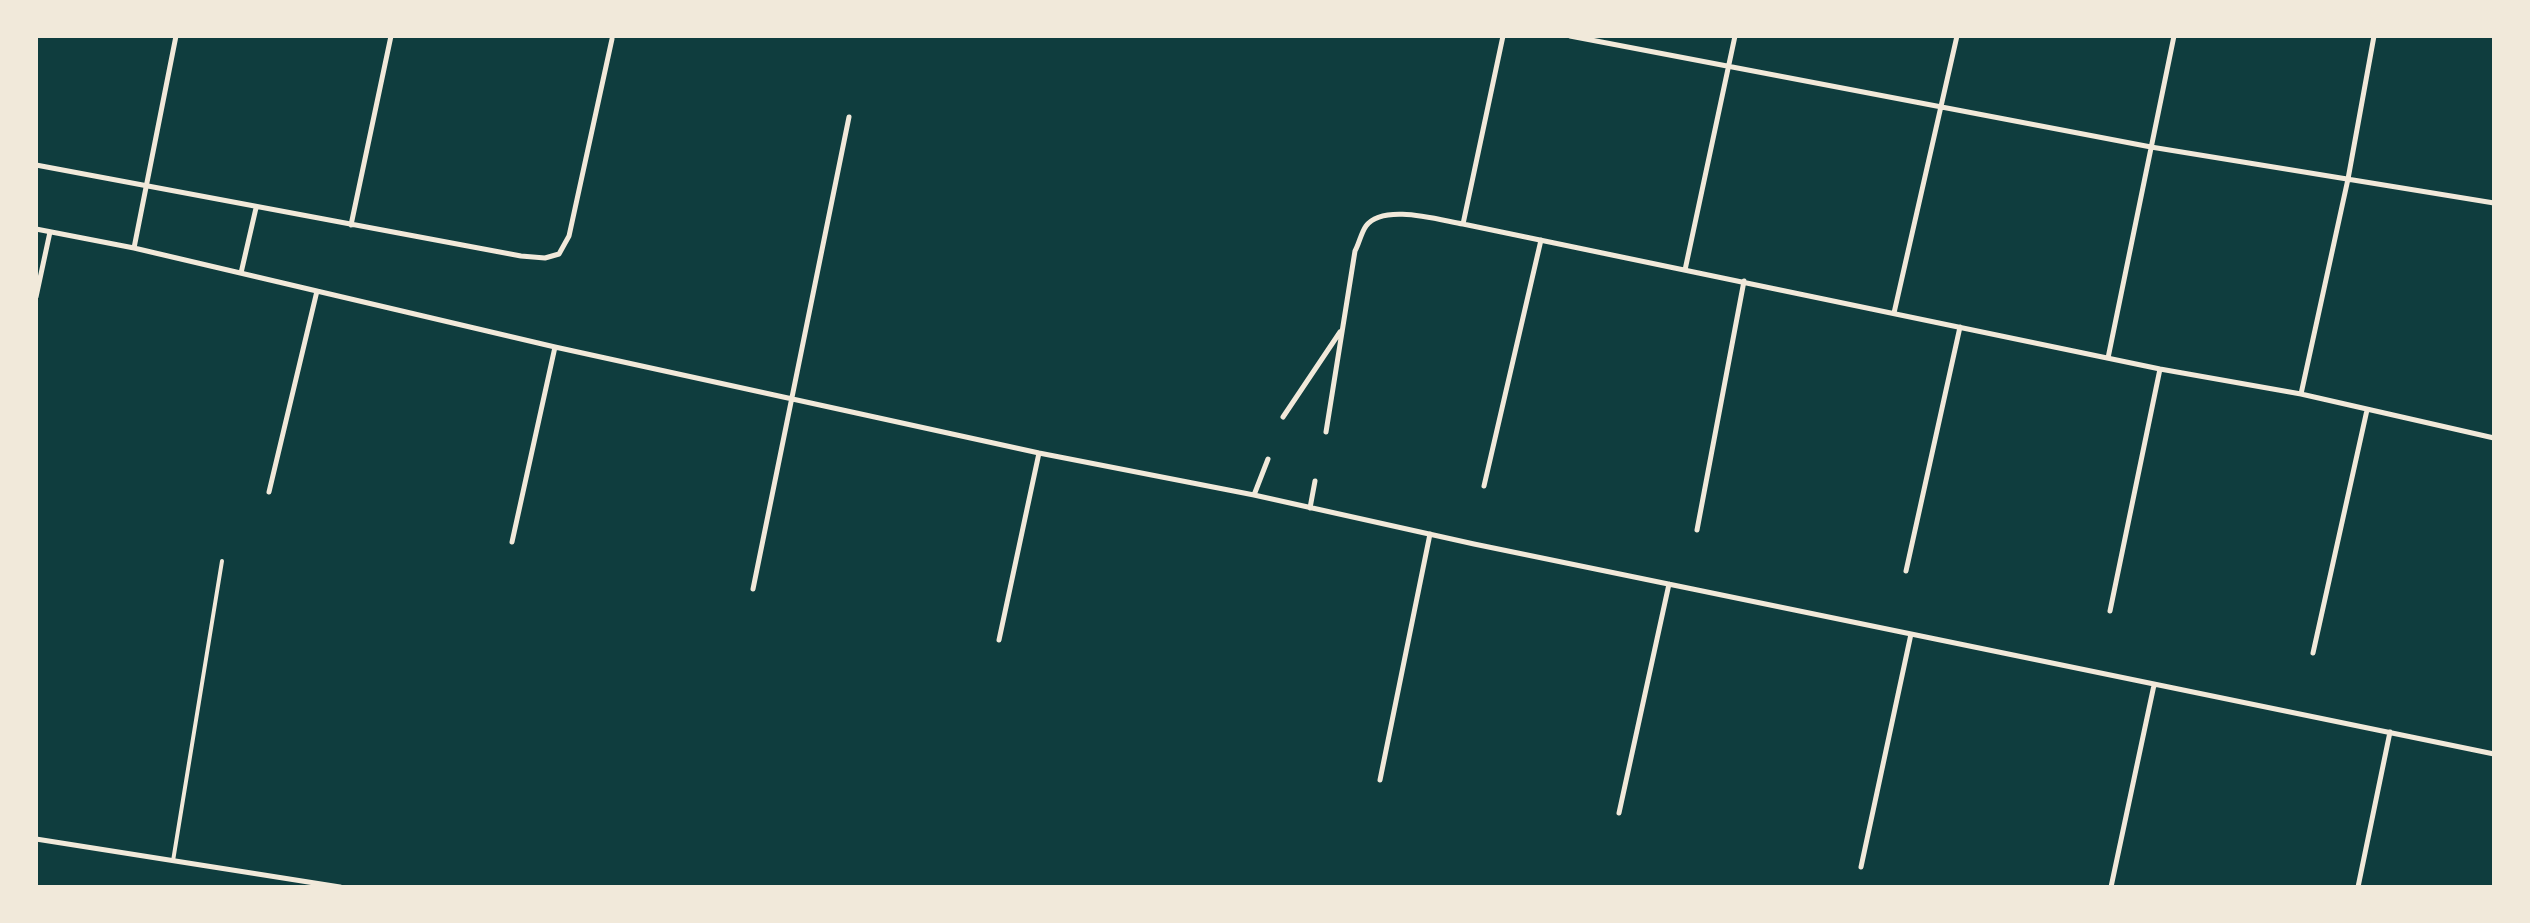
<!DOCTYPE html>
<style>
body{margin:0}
#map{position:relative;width:2530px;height:923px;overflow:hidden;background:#0f3d3e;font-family:"Libre Baskerville",serif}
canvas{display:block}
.frame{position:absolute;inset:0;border:38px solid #f1e9da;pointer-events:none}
</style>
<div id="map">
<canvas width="2530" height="923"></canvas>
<div class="frame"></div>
</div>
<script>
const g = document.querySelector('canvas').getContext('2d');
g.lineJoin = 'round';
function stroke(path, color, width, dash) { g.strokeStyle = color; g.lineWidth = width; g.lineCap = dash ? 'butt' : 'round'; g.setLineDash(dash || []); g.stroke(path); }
stroke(new Path2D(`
 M173,861L222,561`), '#f1e9da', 4);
stroke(new Path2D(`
 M1570,36L2151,147L2494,203
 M36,165L521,256L545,258L559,254L569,236L612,39
 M1463,224L1503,36
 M351,225L391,36
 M36,229L134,248L555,347L1039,453L1254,495L1474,544L2494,754
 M134,248L176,36
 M1685,270L1735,36
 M241,273L256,208
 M36,297L50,232
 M1894,313L1957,36
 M2108,358L2174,36
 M2301,394L2348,179L2374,36
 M1283,417L1340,332
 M1326,432L1355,251C1359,244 1361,233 1366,226C1383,203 1439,220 1463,224L2160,369L2301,394L2494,438
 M1484,486L1541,240
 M269,492L317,291
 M1254,495L1268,459
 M1310,508L1315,481
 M1697,530L1744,281
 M512,542L555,347
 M1906,571L1960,327
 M753,589L849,117
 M2110,611L2160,369
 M999,640L1039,453
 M2313,653L2367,410
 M1380,780L1430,534
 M1619,813L1669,584
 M36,839L340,887
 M1861,867L1911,634
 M2111,887L2154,685
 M2358,887L2390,732`), '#f1e9da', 5);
</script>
